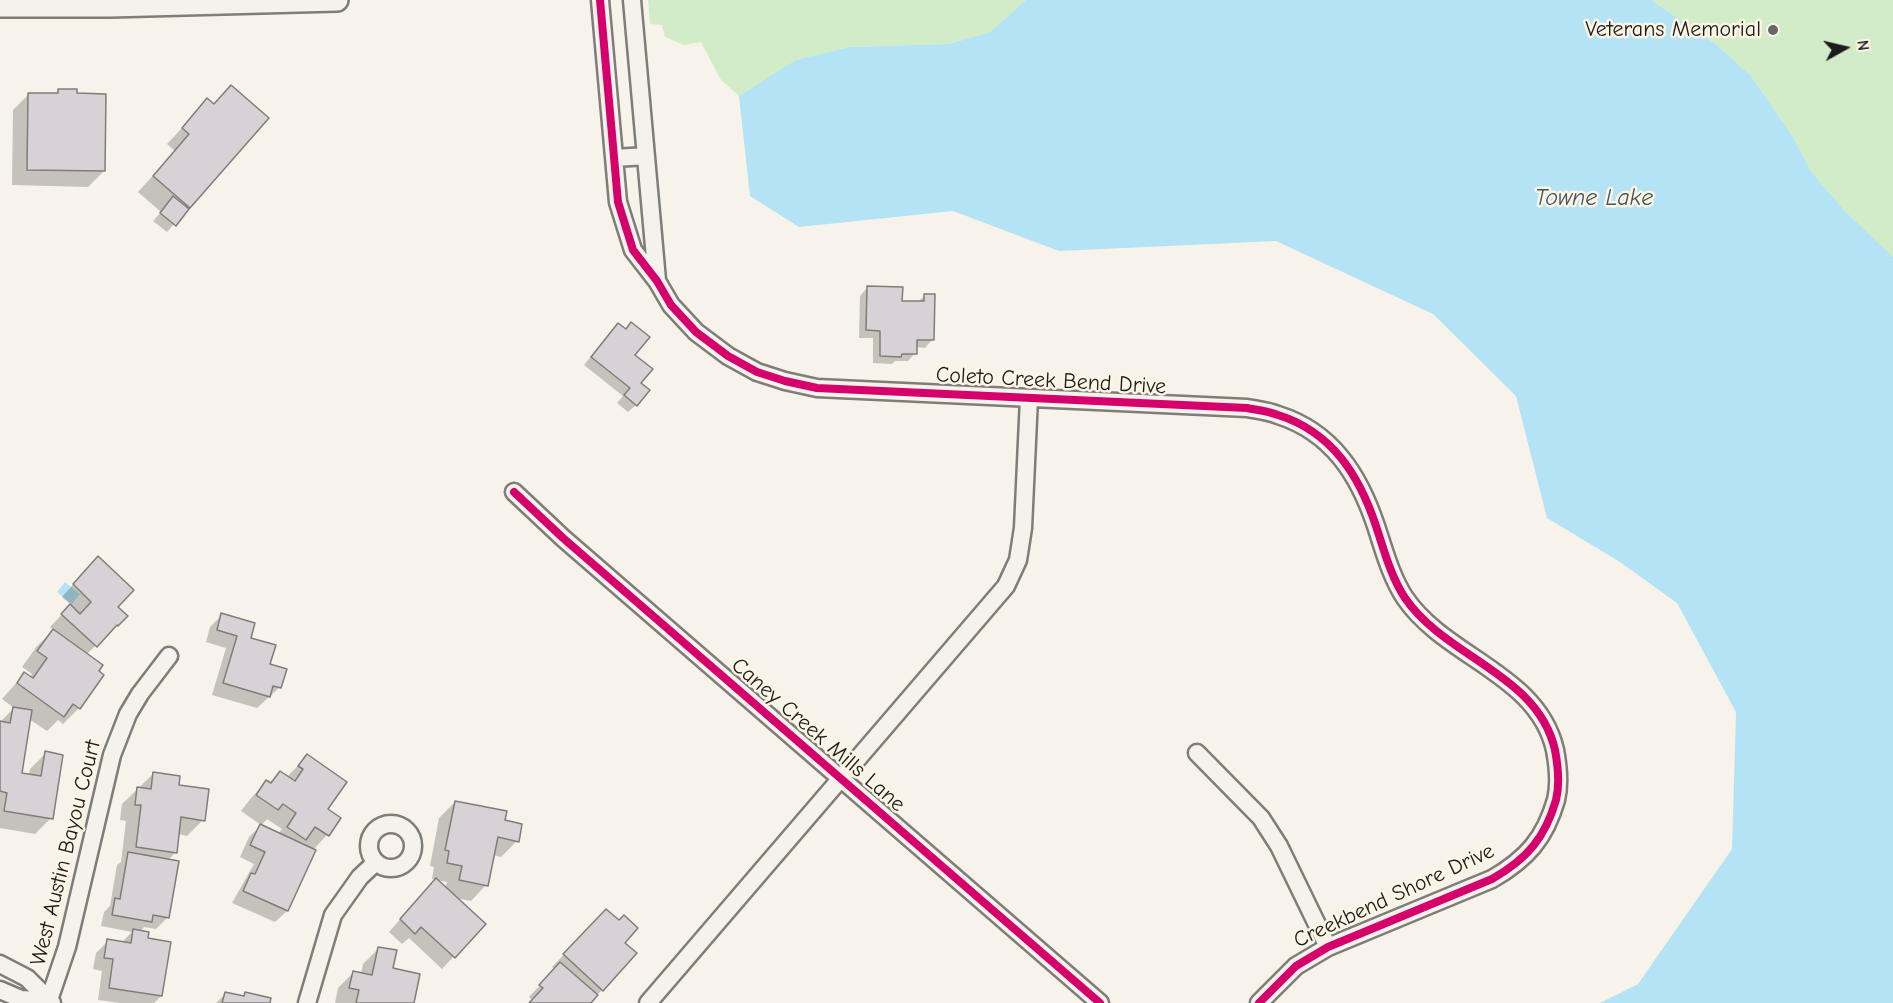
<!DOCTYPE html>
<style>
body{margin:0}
#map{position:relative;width:1893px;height:1003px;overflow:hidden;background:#f7f3ea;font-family:"Comic Neue",sans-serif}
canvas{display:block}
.north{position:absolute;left:1815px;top:18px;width:60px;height:60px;-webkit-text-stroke:4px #fcf5e5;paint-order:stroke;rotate:82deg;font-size:16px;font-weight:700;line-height:24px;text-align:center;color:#1c1c1c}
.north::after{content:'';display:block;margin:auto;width:21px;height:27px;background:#1c1c1c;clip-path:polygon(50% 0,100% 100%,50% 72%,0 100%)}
</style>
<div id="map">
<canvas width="1893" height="1003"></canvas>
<div class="north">N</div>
</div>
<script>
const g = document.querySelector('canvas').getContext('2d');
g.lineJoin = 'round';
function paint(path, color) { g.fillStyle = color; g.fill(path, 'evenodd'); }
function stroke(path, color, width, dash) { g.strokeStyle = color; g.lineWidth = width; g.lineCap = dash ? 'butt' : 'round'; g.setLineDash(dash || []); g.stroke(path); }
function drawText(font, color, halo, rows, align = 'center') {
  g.font = font + ' "Comic Neue",sans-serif'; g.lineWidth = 5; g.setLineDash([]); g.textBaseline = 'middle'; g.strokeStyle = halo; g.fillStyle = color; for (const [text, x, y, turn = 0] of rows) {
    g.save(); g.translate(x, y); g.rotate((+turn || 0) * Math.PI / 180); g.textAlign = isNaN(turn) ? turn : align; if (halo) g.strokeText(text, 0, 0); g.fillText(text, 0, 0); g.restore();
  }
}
paint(new Path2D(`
 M648,0H1026L990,32L949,44L849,47L797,60L739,96L721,80L701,42L684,45L665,37L662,25L650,24Z
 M1651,0H1893V257L1844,210L1810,170L1793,137L1751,76L1717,45Z`), '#d1ecc6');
paint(new Path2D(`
 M1026,0H1651L1717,45L1751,76L1793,137L1810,170L1844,210L1893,257V1003H1600L1638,984L1732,849L1736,712L1677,603L1620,562L1547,518L1516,396L1433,314L1276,241L1059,251L953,211L799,227L750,196L739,96L796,60L849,47L949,44L990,32Z
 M65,582L80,594L72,604L57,592Z`), '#b3e3f4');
paint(new Path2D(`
 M59,90L104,171L88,187L12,185L13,110L29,94L54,95Z
 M208,100L213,105L267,118L167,232L153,221L161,212L138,192L175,151L167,144Z
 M867,288L901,302H918L925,295L932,340L925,348L916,347L915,353L908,361H895L892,364L873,363V338H859L860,296Z
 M626,330L639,384L636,405L628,412L617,403L623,396L584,365L611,332Z
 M86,570L116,607L126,616L86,655L79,708L63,724L58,720L47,731L29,719L20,774L29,776L30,769L46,753L51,818L35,834L0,828V722L14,708L2,699L24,674L30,677L32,674L22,667L37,646L54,630L50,627L71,605L62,597Z
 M222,615L249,639L280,687L257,708L212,695L226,648L206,642L210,627Z
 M307,756L326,810L327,835L313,850H314L287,911L275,922L232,903L254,864L240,857L249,837L261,825L241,811L251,798L267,782L269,783L280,773L287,777ZM267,819L282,829L278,834L261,826Z
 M153,774L177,786L203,820L187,836L178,834L176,852L168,860V917L156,929L144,927L140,932L146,940L161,996L154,1003H120L98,1000L102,971L93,969L96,953L108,941L121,943L132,932L101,926L104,912L110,906L117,865L121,862L126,821L120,820L122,804Z
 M455,802L503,822L517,841L501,857L493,855L486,885L471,901L455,898L484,924L442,969L409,938L402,944L389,932L424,892L445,889L447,882L432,879L434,867L430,866L439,818Z
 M606,911L623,943L602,990L589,1003H530L532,1000L529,997L555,969L552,967Z
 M379,948L413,1003H335L338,988L354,972L361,974L363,964Z
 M225,994L242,997L245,994L268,1003H216Z`), '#0003');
const building = new Path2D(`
 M231,85L269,118L190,208L153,176L189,134L182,128L207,98L214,104Z
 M58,89H77V93L106,94L105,171L27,170L28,93H58Z
 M173,196L189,209L176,226L160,213Z
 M867,286L903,287L902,301H924V294H935L934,340H917V354H902L901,357L880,356V331L866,330Z
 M631,322L650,337L635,355L653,369L641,383L650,390L637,406L624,395L630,388L591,357L618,323L626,329Z
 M98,556L134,590L118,607L128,616L118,626L117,625L97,647L61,614L70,604L80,614L91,602L73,584Z
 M221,613L255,623L251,638L276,645L270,664L287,669L281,688L273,686L270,697L223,683L237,636L217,630Z
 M53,629L103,665L99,671L104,675L80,709L73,704L64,717L17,683L24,672L33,678L47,658L37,651Z
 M13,707L32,710L22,773L41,776L45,751L63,755L53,819L4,811L7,793L0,791V721L10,723Z
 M307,754L347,782L328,809L341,818L329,836L315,827L306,840L287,827L296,813L283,804L278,810L256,795L266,780L271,783L280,771L295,781L303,769L298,766Z
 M153,772L180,776L179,785L209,789L205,821L181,817L177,853L136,847L141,805H135L137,787L151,789Z
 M455,801L507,811L505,820L522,824L519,842L498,837L488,886L459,880L462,866L447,863L449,851L445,850Z
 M260,824L316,850L288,911L243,891L251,873L255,874L265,852L250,845Z
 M128,852L179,861L169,918L153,915L152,922L112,915L115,898L120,899Z
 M436,878L486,924L455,958L421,927L415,934L400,919Z
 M606,909L619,920L624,915L638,928L625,943L637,953L603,991L563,954Z
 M133,929L149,932L148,938L171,942L162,996L109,988L113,959L104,958L107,939L131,943Z
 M378,947L397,950L393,968L420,974L414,1003H356L359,990L349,988L353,971L372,975Z
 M560,962L598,995L591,1003H529L543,988L539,985Z
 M225,992L244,996L245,992L271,998L270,1003H222Z`);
paint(building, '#d8d2d7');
stroke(building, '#7f7d79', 1.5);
const minor = new Path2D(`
 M600,0L618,202L633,250L657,281L671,305L696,332L728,356L757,372L785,381L817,388L1247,408C1257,410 1268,411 1278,415C1332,432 1359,475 1376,526C1384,550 1391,577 1405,598C1446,658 1538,674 1555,750C1558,766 1560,784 1556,800C1545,838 1527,859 1492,879L1328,947L1296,966L1259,1003
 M632,0L657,280
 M615,158L646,156
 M514,492L563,538L1100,1003
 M1197,753L1261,818L1279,846L1328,947
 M369 846a22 22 0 1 1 44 0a22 22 0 1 1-44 0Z
 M0,964L27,978L52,1003
 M0,990L21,999L49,1001
 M48,1003L67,947L112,755L128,714L140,694L169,656
 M307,1003L333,915L360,877L376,862
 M648,1003L1006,586L1018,560L1023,528L1029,398`);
const major = new Path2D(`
 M0,6H110L337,0`);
stroke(minor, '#7f7d79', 21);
stroke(major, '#7f7d79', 26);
stroke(minor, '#f5f2ec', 16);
stroke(major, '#f5f2ec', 21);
stroke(new Path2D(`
 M600,0L618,202L633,250L657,281L671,305L696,332L728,356L757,372L785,381L817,388L1247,408C1257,410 1268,411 1278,415C1332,432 1359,475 1376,526C1384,550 1391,577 1405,598C1446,658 1538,674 1555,750C1558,766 1560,784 1556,800C1545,838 1527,859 1492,879L1328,947L1296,966L1259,1003
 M514,492L563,538L1100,1003`), '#d6006c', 8);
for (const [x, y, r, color] of [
 [1773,30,6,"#696764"]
]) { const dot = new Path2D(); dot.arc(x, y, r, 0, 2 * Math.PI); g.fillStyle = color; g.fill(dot); stroke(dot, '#fcf5e5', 2); }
drawText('22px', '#1c1c1c', '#fcf5e5', [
 ["Veterans Memorial",1761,30]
], 'right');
drawText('22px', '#1c1c1c', '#fcf5e5', [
 ["Coleto Creek Bend Drive",1051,381,3],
 ["Caney Creek Mills Lane",818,735,41],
 ["West Austin Bayou Court",66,853,-76],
 ["Creekbend Shore Drive",1394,896,-25]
]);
drawText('italic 24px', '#41565e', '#fcf5e5', [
 ["Towne Lake",1594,198]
]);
</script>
